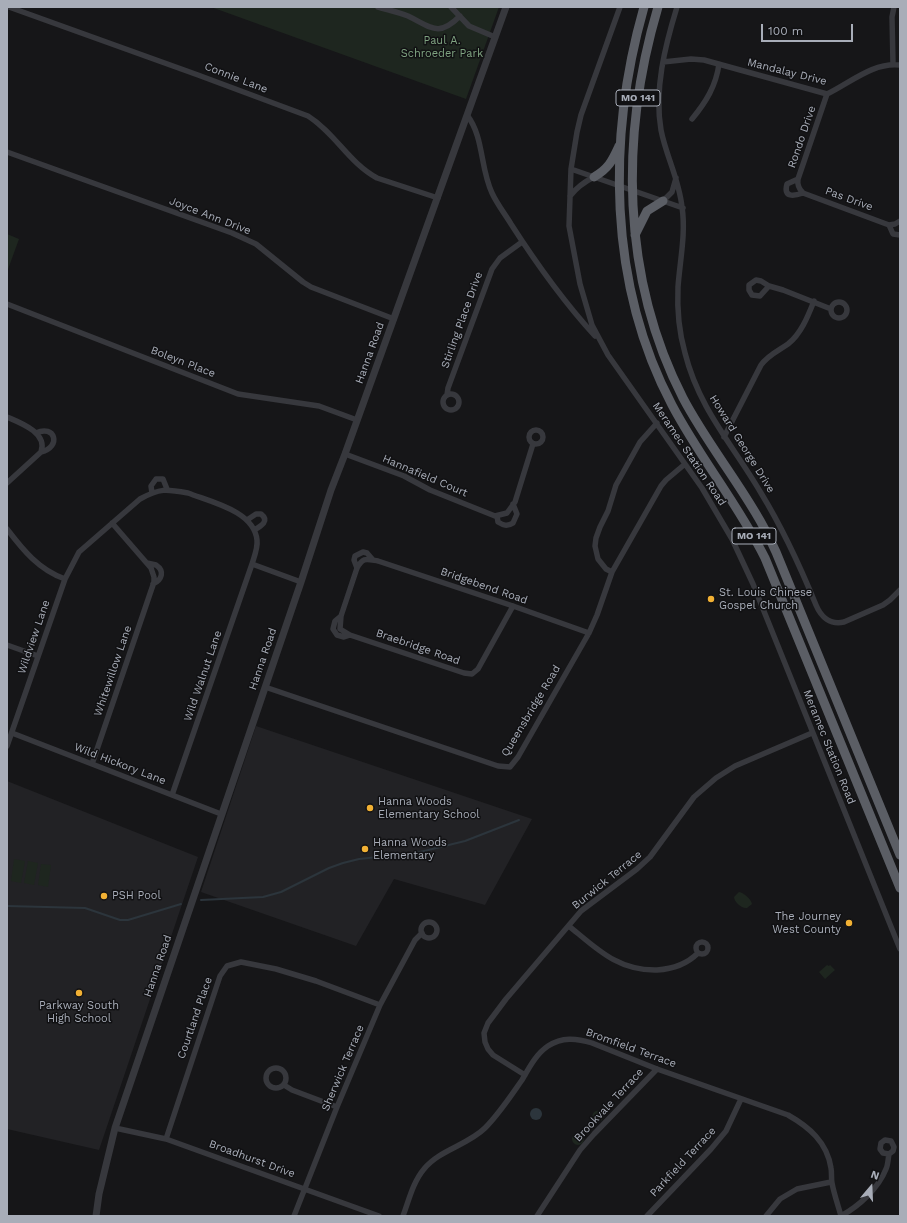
<!DOCTYPE html>
<style>
body{margin:0}
#map{position:relative;width:907px;height:1223px;overflow:hidden;background:#161618;font-family:"Work Sans",sans-serif}
canvas{display:block}
.frame{position:absolute;inset:0;border:8px solid #a8adb8;pointer-events:none}
.north{position:absolute;left:851px;top:1167px;width:40px;height:40px;-webkit-text-stroke:3px #111113;paint-order:stroke;rotate:19deg;font-size:11px;font-weight:700;line-height:16px;text-align:center;color:#a8adb8}
.north::after{content:'';display:block;margin:auto;width:14px;height:18px;background:#a8adb8;clip-path:polygon(50% 0,100% 100%,50% 72%,0 100%)}
.scale{position:absolute;left:761px;top:24px;width:92px;height:18px;box-sizing:border-box;border:2px solid #a8adb8;border-top:0;padding-left:5px;font-size:12px;line-height:14px;white-space:nowrap;color:#a8adb8;-webkit-text-stroke:3px #111113;paint-order:stroke}
</style>
<div id="map">
<canvas width="907" height="1223"></canvas>
<div class="frame"></div>
<div class="north">N</div>
<div class="scale">100 m</div>
</div>
<script>
const g = document.querySelector('canvas').getContext('2d');
g.lineJoin = 'round';
function paint(path, color) { g.fillStyle = color; g.fill(path, 'evenodd'); }
function stroke(path, color, width, dash) { g.strokeStyle = color; g.lineWidth = width; g.lineCap = dash ? 'butt' : 'round'; g.setLineDash(dash || []); g.stroke(path); }
function drawText(font, color, halo, rows, align = 'center') {
  g.font = font + ' "Work Sans",sans-serif'; g.lineWidth = 3; g.setLineDash([]); g.textBaseline = 'middle'; g.strokeStyle = halo; g.fillStyle = color; for (const [text, x, y, turn = 0] of rows) {
    g.save(); g.translate(x, y); g.rotate((+turn || 0) * Math.PI / 180); g.textAlign = isNaN(turn) ? turn : align; if (halo) g.strokeText(text, 0, 0); g.fillText(text, 0, 0); g.restore();
  }
}
paint(new Path2D(`
 M256,726L532,819L485,905L394,879L356,946L201,892Z
 M7,781L198,857L99,1150L7,1129Z`), '#222225');
paint(new Path2D(`
 M211,7H499L466,99Z
 M7,234L19,239L7,272Z
 M14,859L25,861L21,883L11,881Z
 M28,861L38,863L34,885L24,883Z
 M41,864L51,865L48,887L38,885Z
 M739,892C744,893 751,899 752,904L747,908C742,909 734,902 734,897Z
 M827,965L829,966L830,965L835,970L825,979L819,972Z
 M592.5 1116a5.5 5.5 0 1 1 11 0a5.5 5.5 0 1 1-11 0Z
 M572 1139a6 6 0 1 1 12 0a6 6 0 1 1-12 0Z`), '#1e261f');
paint(new Path2D(`
 M530 1114a6 6 0 1 1 12 0a6 6 0 1 1-12 0Z`), '#2c353c');
stroke(new Path2D(`
 M201,900L263,897L281,892L329,868L343,863L359,859L416,853L465,841L519,820
 M7,906L85,908L120,920H128L181,904`), '#2c353c', 2);
stroke(new Path2D(`
 M9,7L198,75L308,116C335,133 349,163 377,178L438,198
 M378,7C388,10 398,12 408,16C431,27 438,38 460,16
 M451,7L469,26L495,37
 M620,7L581,115L577,132L571,169L569,226L580,284L592,325L608,355L702,488L732,539L753,584L900,949
 M677,7C665,46 654,89 661,130C666,156 679,179 682,207C686,233 680,260 678,287C677,309 679,332 685,353C699,409 733,445 761,493C783,529 800,566 816,605C821,617 830,625 844,622L883,605L890,600L900,590
 M663,62L691,59L704,60L827,94C850,83 873,62 900,65
 M893,64L892,17L894,7
 M827,94L798,179C797,185 799,189 803,193L889,225L895,224L900,221
 M467,115C484,137 480,168 492,193C497,204 505,214 511,224C536,263 564,302 595,336
 M692,119C706,102 716,86 719,64
 M7,152L232,233L256,244L303,282L311,287L394,319
 M571,169L683,208
 M798,179L787,184C783,198 794,196 803,193
 M570,196C577,187 584,182 594,177
 M663,201L672,192L676,178
 M889,225L893,234L900,235
 M756,280L761,281L769,286L760,296L752,295L749,290V285Z
 M769,286L783,290L831,309
 M831 310a8 8 0 1 1 16 0a8 8 0 1 1-16 0Z
 M7,304L238,394L319,406L357,420
 M443 402a8 8 0 1 1 16 0a8 8 0 1 1-16 0Z
 M447,395L448,388L492,269L500,258L522,242
 M7,417C21,423 48,433 41,452L7,483
 M529 437a7 7 0 1 1 14 0a7 7 0 1 1-14 0Z
 M36,433C55,424 62,447 41,452
 M724,437L761,365C768,355 778,351 788,344C801,334 808,316 814,301
 M345,454L404,476L430,490L495,516L507,513L515,502L533,444
 M152,493L151,486L156,479H163L167,489
 M497,516L498,522C503,525 507,527 513,523L517,514L513,504
 M247,520L256,514H261C270,521 261,526 254,530
 M7,529C23,550 39,570 65,579L79,552L140,499C160,488 166,489 188,493C211,502 254,511 257,540C258,548 254,557 252,564L301,582
 M147,563L156,565C165,571 162,580 153,584
 M357,568L354,560L355,556L363,552L367,553L373,560
 M612,572L606,569L598,559L595,546L596,538L600,527L608,511L616,485L640,442L657,423
 M513,606L478,669L472,674L464,673L350,635L340,629L341,616L357,568C363,557 366,559 378,561L513,606L589,633
 M341,616L335,621L333,629L337,635L344,637L350,635
 M7,645L38,656
 M265,687L498,766L510,767L518,757L589,633L597,615L612,572L661,486L666,480L685,464
 M12,733L221,814
 M7,746L65,579
 M92,764L154,582V577L151,568L112,523
 M172,795L252,564
 M421 930a8 8 0 1 1 16 0a8 8 0 1 1-16 0Z
 M569,926C597,949 618,971 657,970C673,969 687,964 698,953
 M696 948a6 6 0 1 1 12 0a6 6 0 1 1-12 0Z
 M266 1078a10 10 0 1 1 20 0a10 10 0 1 1-20 0Z
 M525,1075L493,1055L488,1049L485,1042L484,1033L488,1023L506,999L581,911L637,869L650,857L694,797L716,778L735,766L812,733
 M284,1085L292,1090L337,1107
 M115,1128L166,1139L379,1216
 M166,1139L220,976L227,966L241,962L276,969L316,981L380,1005
 M294,1216L337,1107L380,1005L415,940L422,933
 M403,1216C409,1200 413,1182 424,1169C439,1150 468,1145 485,1128C499,1114 510,1097 522,1080C529,1068 536,1054 548,1046C562,1037 576,1038 592,1043L657,1069L788,1115C809,1127 827,1142 831,1168C832,1173 831,1178 832,1183C834,1194 838,1205 841,1216
 M537,1216L580,1150L594,1134L657,1069
 M647,1216L711,1149L726,1131L741,1099
 M766,1216L780,1199L797,1189L831,1182
 M841,1216C859,1206 878,1189 886,1169C888,1165 888,1159 889,1154L893,1151L894,1147L891,1141L885,1140L881,1143L880,1149L883,1153L889,1154`), '#37383d', 5.5);
stroke(new Path2D(`
 M96,1216L99,1194L115,1128L301,582L331,490L345,454L506,7`), '#37383d', 7);
stroke(new Path2D(`
 M644,7C607,137 608,284 672,405C700,458 738,504 765,558L900,888
 M658,7C620,135 621,277 683,398C704,438 732,473 755,512C763,525 770,539 776,552L900,855
 M594,177C609,168 612,161 619,146
 M635,235L647,211L663,201`), '#5b5e65', 9);
for (const [x, y, r, color] of [
 [711,599,4,"#f2b134"],
 [370,808,4,"#f2b134"],
 [365,849,4,"#f2b134"],
 [104,896,4,"#f2b134"],
 [849,923,4,"#f2b134"],
 [79,993,4,"#f2b134"]
]) { const dot = new Path2D(); dot.arc(x, y, r, 0, 2 * Math.PI); g.fillStyle = color; g.fill(dot); stroke(dot, '#111113', 1.5); }
for (const [x, y, w] of [
 [638,98,44],
 [754,536,44]
]) { const box = new Path2D(); box.roundRect(x - w / 2, y - 8, w, 16, 3); g.fillStyle = '#111113'; g.fill(box); stroke(box, '#a8adb8', 1); }
drawText('bold 10px', '#a8adb8', null, [
 ["MO 141",638,98],
 ["MO 141",754,536]
]);
drawText('11px', '#7fa381', '#111113', [
 ["Paul A.",442,41],
 ["Schroeder Park",442,54]
]);
drawText('11px', '#a8adb8', '#111113', [
 ["Mandalay Drive",787,72,14],
 ["Connie Lane",236,78,21],
 ["Rondo Drive",802,137,-71],
 ["Pas Drive",849,199,20],
 ["Joyce Ann Drive",210,216,21],
 ["Stirling Place Drive",462,320,-70],
 ["Hanna Road",370,353,-70],
 ["Boleyn Place",183,362,21],
 ["Howard George Drive",742,444,58],
 ["Meramec Station Road",689,454,56],
 ["Hannafield Court",425,476,23],
 ["Bridgebend Road",484,586,19],
 ["Wildview Lane",34,637,-71],
 ["Braebridge Road",418,647,19],
 ["Hanna Road",263,659,-71],
 ["Whitewillow Lane",113,671,-71],
 ["Wild Walnut Lane",203,676,-71],
 ["Queensbridge Road",531,711,-59],
 ["Meramec Station Road",829,747,68],
 ["Wild Hickory Lane",120,764,21],
 ["Burwick Terrace",607,880,-39],
 ["Hanna Road",158,966,-71],
 ["Courtland Place",195,1018,-71],
 ["Bromfield Terrace",631,1048,20],
 ["Sherwick Terrace",343,1068,-67],
 ["Brookvale Terrace",609,1105,-47],
 ["Broadhurst Drive",252,1159,20],
 ["Parkfield Terrace",683,1162,-47]
]);
drawText('11px', '#a8adb8', '#111113', [
 ["St. Louis Chinese",719,593],
 ["Gospel Church",719,606],
 ["Hanna Woods",378,802],
 ["Elementary School",378,815],
 ["Hanna Woods",373,843],
 ["Elementary",373,856],
 ["PSH Pool",112,896],
 ["The Journey",841,917,"right"],
 ["West County",841,930,"right"],
 ["Parkway South",79,1006,"center"],
 ["High School",79,1019,"center"]
], 'left');
</script>
